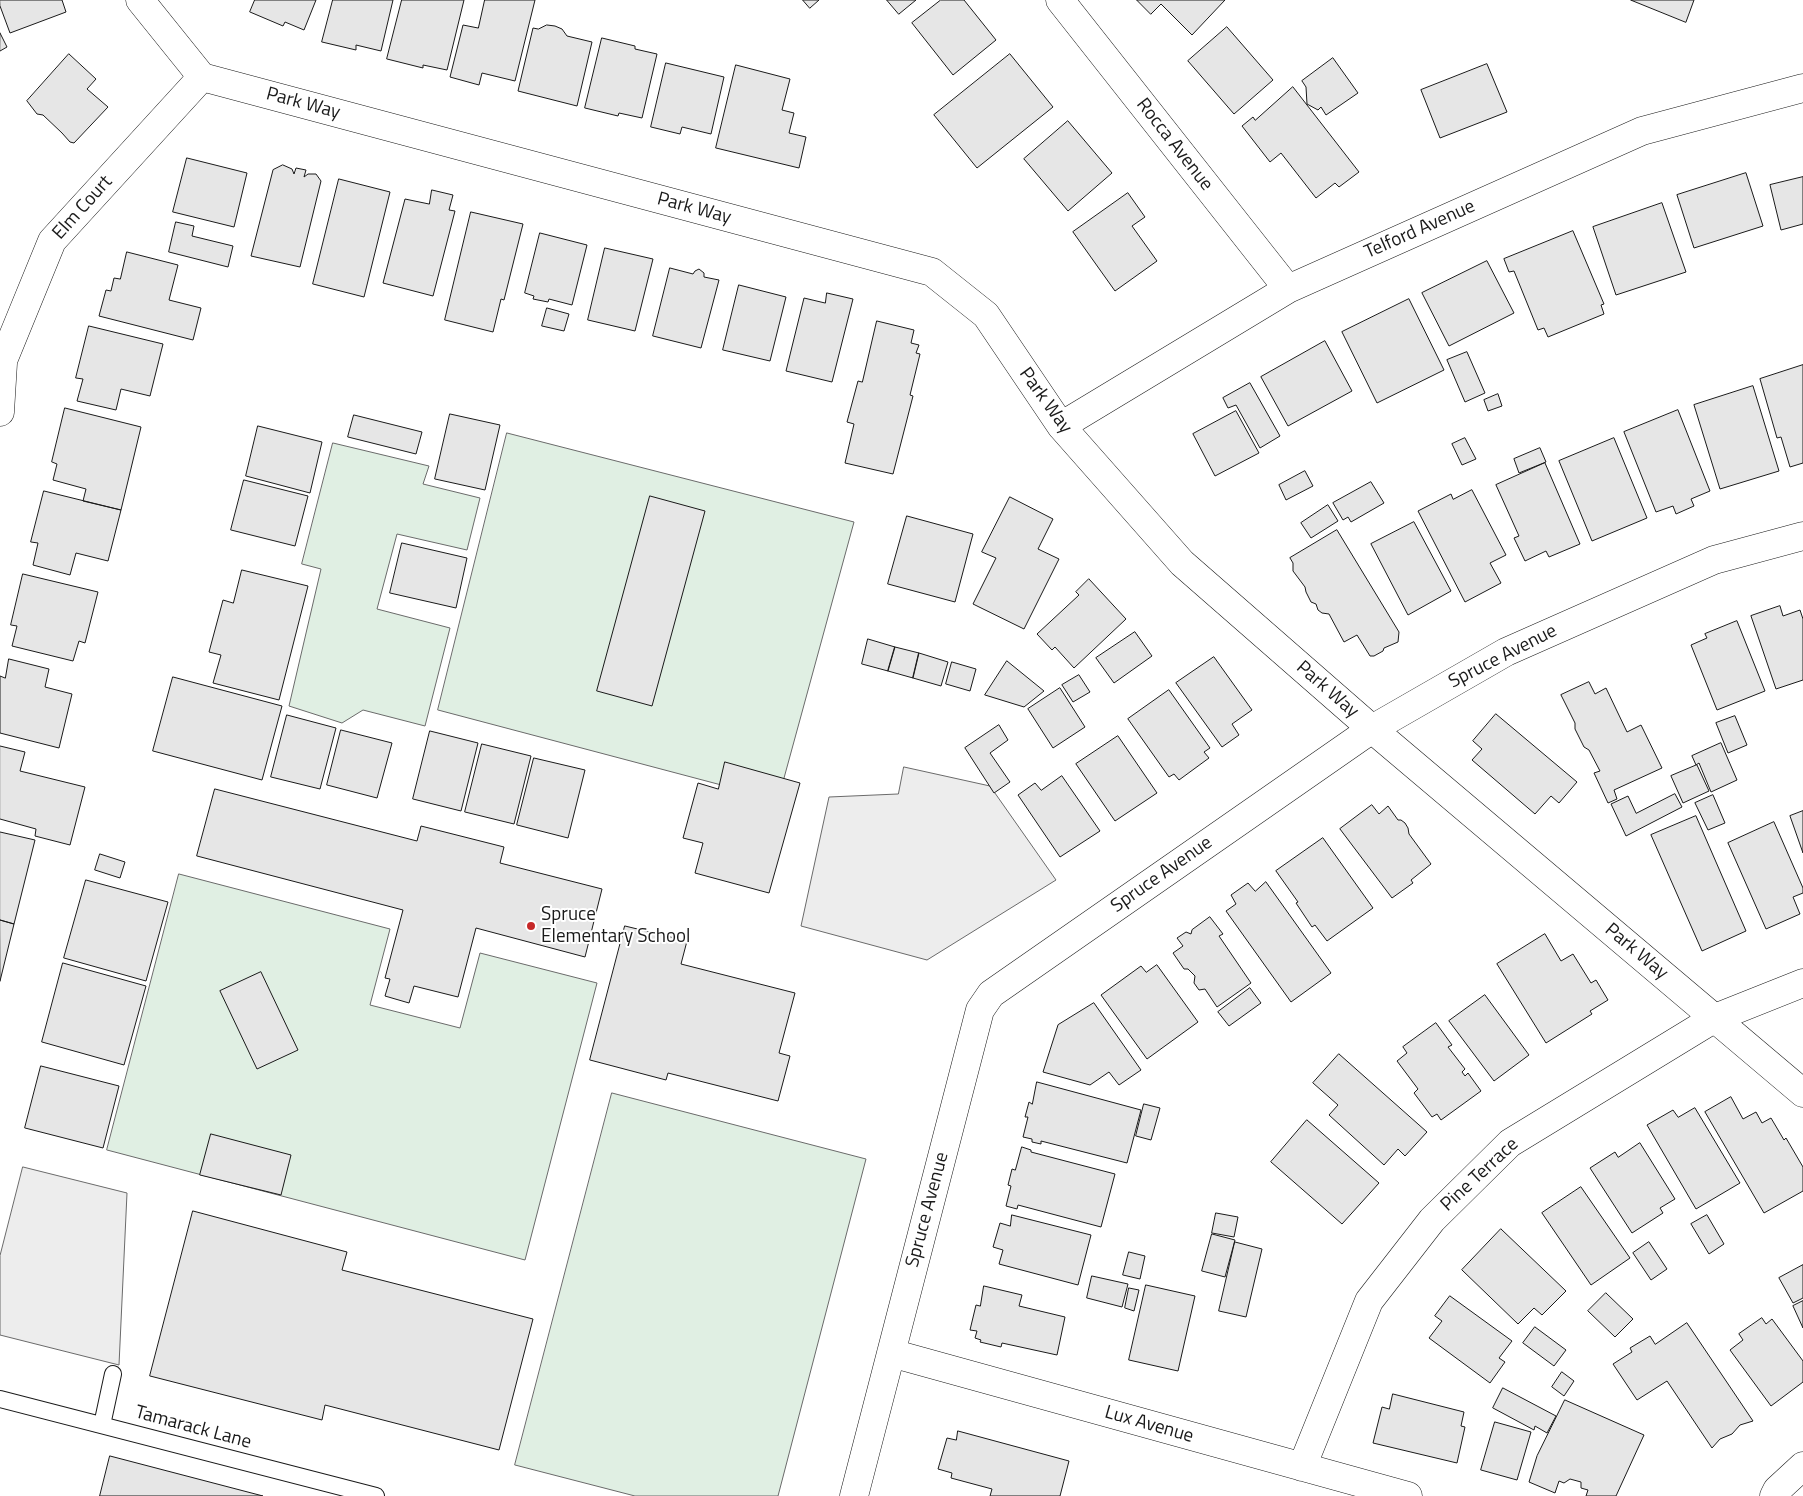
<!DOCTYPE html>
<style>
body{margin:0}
canvas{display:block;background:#fff}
</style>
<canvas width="1803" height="1496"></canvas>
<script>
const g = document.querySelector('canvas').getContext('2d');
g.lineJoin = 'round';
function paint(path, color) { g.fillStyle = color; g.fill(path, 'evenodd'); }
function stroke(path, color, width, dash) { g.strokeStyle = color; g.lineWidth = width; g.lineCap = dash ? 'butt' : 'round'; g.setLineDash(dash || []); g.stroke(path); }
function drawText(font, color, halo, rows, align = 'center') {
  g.font = font + ' "Titillium Web",sans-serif'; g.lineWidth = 4; g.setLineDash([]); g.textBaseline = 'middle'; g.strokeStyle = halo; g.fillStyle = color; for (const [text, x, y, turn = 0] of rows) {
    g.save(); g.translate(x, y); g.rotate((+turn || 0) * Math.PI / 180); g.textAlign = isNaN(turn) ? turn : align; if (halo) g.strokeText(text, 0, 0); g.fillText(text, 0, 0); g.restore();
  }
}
const green = new Path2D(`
 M507,433L854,522L778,800L438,710Z
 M333,443L429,466L423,484L480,498L467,550L397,534L377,609L450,628L425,726L363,710L342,723L289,706L321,569L302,564Z
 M179,874L390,929L370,1005L460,1028L480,953L597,983L525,1260L107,1150Z
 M612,1093L866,1159L778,1496H635L515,1465Z`);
paint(green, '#e0efe3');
stroke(green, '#6a6a6a', 1);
const parking = new Path2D(`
 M904,767L990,786L1056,880L927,960L801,926L829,797L898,794Z
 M23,1167L127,1193L119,1365L0,1335V1256Z`);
paint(parking, '#ededed');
stroke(parking, '#6a6a6a', 1);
const building = new Path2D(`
 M0,0H62L66,12L10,33L0,6Z
 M255,0H316L304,30L285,22L283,26L250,12Z
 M333,0H393L381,51L356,45V50L322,42Z
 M402,0H464L447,70L423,65V68L387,59Z
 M485,0H535L515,81L482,73L479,85L450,77L463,25L478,28Z
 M803,0H819L810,8Z
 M887,0H916L899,14Z
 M941,0H964L996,40L953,75L912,23Z
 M1137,0H1225L1192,35L1161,4L1151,14Z
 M1631,0H1694L1686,22Z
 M547,25L555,26L562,29L567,36L592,42L577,106L518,91L533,28L538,29Z
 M1227,27L1273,80L1234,114L1188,61Z
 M0,33L7,47L0,51Z
 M602,38L635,46V49L657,54L642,118L619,113L618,116L585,108Z
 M69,54L96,79L87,89L108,107L74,143L70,142L62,133L43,115L37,114L27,101Z
 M1010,54L1053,107L977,168L934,115Z
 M1333,58L1358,93L1326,115L1321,107L1318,110L1307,104L1306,87L1302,81Z
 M666,63L724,77L711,134L682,127L680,134L651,127Z
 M1487,64L1507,112L1440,138L1421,90Z
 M736,65L790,79L782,110L794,113L789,133L806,137L799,168L716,148Z
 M1293,87L1359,172L1339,187L1335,183L1316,198L1281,153L1270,162L1242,126L1253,117L1255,120Z
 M1068,121L1112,173L1068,211L1024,159Z
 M187,158L247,173L234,227L173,212Z
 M283,165L292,169L294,174L296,168L306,170L304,177L308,174H316L321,181L300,267L251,256L273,170Z
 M1746,173L1763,226L1694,248L1677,195Z
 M1803,177V224L1781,230L1770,185Z
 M339,179L390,192L364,297L313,284Z
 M432,190L453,195L449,210L455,211L433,296L383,283L405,199L429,204Z
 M1128,193L1145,217L1132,226L1157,261L1115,291L1073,232Z
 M1662,203L1686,272L1616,295L1593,227Z
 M471,212L523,224L504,300L501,299L493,332L445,320Z
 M176,222L194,226L192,236L233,246L228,267L169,252Z
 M1573,231L1604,304L1601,305L1604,314L1548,337L1544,328L1538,330L1514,271L1509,272L1504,259Z
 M540,233L587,245L572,305L549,299L548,302L533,299L534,296L525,293Z
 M605,248L653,259L635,331L588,320Z
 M127,252L178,265L169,300L201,308L193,340L99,316L106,290L111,291L114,278L120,279Z
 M1487,261L1514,313L1449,346L1422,293Z
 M670,268L693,274L695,271L699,269L704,273V277L719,280L701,348L653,336Z
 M739,285L786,297L770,361L723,350Z
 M827,293L853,299L832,382L786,371L804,298L825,303Z
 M1409,299L1444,370L1377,403L1342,332Z
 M547,308L569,314L564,331L542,326Z
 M877,321L914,330L911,343L919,345L916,353L920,354L910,395L913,396L893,474L845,463L854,424L847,422L858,381L862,382Z
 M89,326L163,344L150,396L121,389L116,410L77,401L83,379L76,378Z
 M1325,341L1352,391L1288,426L1261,377Z
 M1467,352L1485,393L1465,402L1447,360Z
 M1803,365V463L1790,467L1781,437L1777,438L1760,379Z
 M1250,383L1280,436L1260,448L1236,405L1228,408L1223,398Z
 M1753,386L1779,471L1720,489L1694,405Z
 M1498,394L1502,406L1488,411L1484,400Z
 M65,408L141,427L121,510L83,501L86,489L53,480L57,464L52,462Z
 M1678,410L1710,491L1691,499L1694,506L1676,514L1673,506L1656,512L1624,432Z
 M1236,411L1259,453L1215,476L1193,434Z
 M450,414L500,425L485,490L435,479Z
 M354,415L422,432L416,454L348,437Z
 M258,426L322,442L310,493L246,476Z
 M1465,438L1476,459L1462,465L1452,444Z
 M1614,438L1647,518L1592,541L1559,461Z
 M1540,448L1546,462L1519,473L1514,459Z
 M1545,463L1580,544L1549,557L1546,551L1525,561L1514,538L1519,536L1496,485Z
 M1305,471L1313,486L1286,500L1279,485Z
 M244,480L308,496L295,546L231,530Z
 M1371,482L1384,503L1351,522L1348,517L1343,520L1333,503Z
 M1472,490L1506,555L1490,563L1501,583L1465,602L1418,511L1451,494L1453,499Z
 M44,491L121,510L108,561L76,553L70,575L33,565L38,543L31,542Z
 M650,496L705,511L652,706L597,691Z
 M1010,497L1053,519L1038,549L1059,559L1024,629L973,604L996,558L982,552Z
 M1328,505L1338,521L1311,538L1301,523Z
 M907,516L973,534L955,602L888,584Z
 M1414,522L1451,591L1408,615L1371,544Z
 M1337,530L1399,632L1398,642L1384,648L1383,651L1374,656H1370L1357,635L1344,642L1329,614L1322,613L1318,610L1316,604L1311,602L1306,592L1305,587L1293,571V563L1290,558Z
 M402,543L467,558L456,608L390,593Z
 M242,570L308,586L279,700L213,683L221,655L209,652L223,600L233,603Z
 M23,574L98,592L85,643L79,641L73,661L12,646L17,626L11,625Z
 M1089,579L1126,619L1074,668L1055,647L1052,650L1037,634L1079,595L1076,592Z
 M1780,606L1783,616L1800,610L1803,619V680L1776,689L1751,616Z
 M1737,621L1765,691L1717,710L1691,645L1707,638L1705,634Z
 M1135,632L1152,656L1114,683L1096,658Z
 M868,639L895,647L888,671L862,664Z
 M895,647L919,653L913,678L888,671Z
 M919,653L948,662L941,686L913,678Z
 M1214,657L1252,710L1232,724L1239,735L1222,747L1176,683Z
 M9,659L49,669L45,687L72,694L59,748L0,733V676L5,678Z
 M1007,661L1044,691L1024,707L985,695Z
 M952,662L976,669L970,691L946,684Z
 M1079,675L1090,692L1073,702L1062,685Z
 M173,677L282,706L262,780L153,751Z
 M1589,682L1595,694L1606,688L1627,732L1641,725L1662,768L1614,790L1617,799L1608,803L1594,773L1600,771L1589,750L1584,747L1575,729V723L1561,695Z
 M1060,688L1085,727L1053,748L1028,709Z
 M1169,690L1210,748L1204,752L1209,758L1179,780L1174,774L1169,777L1128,719Z
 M1496,714L1577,782L1559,803L1551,796L1535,814L1472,760L1482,749L1473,741Z
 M287,715L336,728L320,789L271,777Z
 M1735,716L1747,745L1728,753L1716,723Z
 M999,725L1008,740L990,753L1010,782L994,793L965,748Z
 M341,730L392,743L377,798L327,785Z
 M430,731L478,743L461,811L413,799Z
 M1118,736L1157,793L1115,821L1076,764Z
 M1721,743L1737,780L1711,792L1699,763L1696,765L1692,756Z
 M482,744L531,756L514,824L465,812Z
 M0,746L25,752L20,771L85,787L70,845L35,836L36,829L0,819Z
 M534,758L585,770L568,838L517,825Z
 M725,762L800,783L769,893L695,873L703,843L683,838L698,783L718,789Z
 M1697,765L1709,791L1683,803L1671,776Z
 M1062,776L1100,831L1060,857L1018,795L1035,783L1041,790Z
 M215,789L417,841L421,826L504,847L500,863L602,889L585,957L476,928L458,997L414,986L409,1003L385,996L390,979L385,978L403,910L197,856Z
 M1675,794L1682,807L1626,836L1611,804L1628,796L1636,813Z
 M1713,795L1725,823L1708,830L1695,803Z
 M1372,805L1379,814L1388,806L1398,820H1401L1405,823L1408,828L1409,834L1431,864L1411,880L1413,883L1392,898L1340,829Z
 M1803,811V853L1790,816Z
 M1696,816L1746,931L1702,951L1651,835Z
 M1774,822L1803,888V893L1793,897L1800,914L1766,929L1728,843Z
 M0,832L35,840L14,924L0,920Z
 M1323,838L1373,908L1327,941L1315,925L1312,927L1296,903L1298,902L1276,871Z
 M100,854L125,862L120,878L95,870Z
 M86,880L168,902L146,981L64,958Z
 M1266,882L1331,973L1291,1002L1226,911L1236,904L1231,895L1248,883L1255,891Z
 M1210,917L1223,934L1219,936L1251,983L1217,1007L1205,989L1199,990L1194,983L1195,976L1188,969H1184L1173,953L1183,946L1177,938L1186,932L1191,934L1192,930Z
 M0,920L14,924L0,981Z
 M625,926L687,941L681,964L795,993L779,1053L790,1056L778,1101L668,1073L666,1080L590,1060Z
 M1545,934L1561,961L1573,954L1591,983L1596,980L1608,1000L1590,1011L1592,1014L1546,1043L1497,964Z
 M63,963L146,986L124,1065L42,1042Z
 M1157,965L1198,1022L1147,1059L1101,995L1141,966L1146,972Z
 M261,972L298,1050L257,1069L220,991Z
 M1250,988L1261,1003L1229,1026L1218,1012Z
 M1485,995L1529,1055L1494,1081L1449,1021Z
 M1094,1003L1141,1070L1119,1085L1109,1072L1090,1085L1043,1072L1058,1025Z
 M1436,1023L1452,1045L1448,1047L1465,1069L1462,1072L1465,1076L1468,1073L1481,1091L1441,1120L1437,1114L1432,1117L1414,1093L1418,1089L1397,1061L1407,1053L1403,1047Z
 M1339,1054L1427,1132L1405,1156L1398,1149L1384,1165L1329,1115L1338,1105L1313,1083Z
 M41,1066L119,1086L103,1148L25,1128Z
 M1037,1082L1141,1110L1127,1163L1041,1141V1144L1032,1142V1139L1023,1137L1028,1117H1025L1029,1102L1032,1104Z
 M1731,1097L1743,1119L1756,1112L1762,1123L1771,1118L1784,1140L1786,1138L1803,1167V1191L1764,1213L1705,1112Z
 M1144,1104L1160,1108L1151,1140L1136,1136Z
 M1695,1108L1740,1183L1696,1209L1647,1125L1673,1110L1678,1117Z
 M1307,1120L1379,1183L1342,1224L1271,1162Z
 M211,1134L291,1155L281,1195L200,1175Z
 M1640,1143L1675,1199L1660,1208L1663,1213L1632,1233L1590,1168L1615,1152L1618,1157Z
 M1022,1147L1031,1150V1152L1115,1174L1101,1227L1018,1205L1017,1209L1006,1206L1011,1186L1008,1185L1012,1169L1015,1170Z
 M1581,1187L1630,1258L1591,1285L1542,1213Z
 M193,1211L347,1252L342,1270L533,1319L499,1450L325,1405L322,1420L150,1376Z
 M1216,1213L1238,1217L1234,1237L1212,1233Z
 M1012,1215L1091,1235L1078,1285L999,1264L1003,1250L993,1247L1000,1223L1010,1226Z
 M1707,1215L1724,1244L1709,1254L1691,1224Z
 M1501,1229L1566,1291L1542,1315L1534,1308L1518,1324L1462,1270Z
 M1212,1234L1235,1240L1225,1277L1202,1271Z
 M1235,1242L1262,1249L1246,1317L1219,1311Z
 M1649,1242L1667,1269L1651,1280L1633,1253Z
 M1129,1252L1145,1256L1140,1279L1123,1275Z
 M1803,1265V1298L1793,1303L1779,1278Z
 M1092,1276L1128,1284L1122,1307L1087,1298Z
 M1146,1285L1195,1296L1178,1371L1129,1360Z
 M984,1286L1022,1295L1019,1306L1065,1317L1057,1355L1002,1343L1001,1347L980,1342L981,1340L975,1338L977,1331L970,1330L976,1305L980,1306Z
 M1129,1288L1139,1290L1134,1311L1125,1308Z
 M1606,1293L1633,1319L1615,1337L1588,1311Z
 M1450,1296L1512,1341L1499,1358L1505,1362L1490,1383L1429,1338L1442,1321L1435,1316Z
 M1803,1301V1328L1793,1306Z
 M1762,1318L1766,1324L1772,1319L1803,1361V1382L1771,1406L1730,1350L1743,1340L1739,1334Z
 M1687,1323L1753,1421L1740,1425L1732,1434L1720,1439L1712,1448L1667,1381L1637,1400L1613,1364L1632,1352L1630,1348L1650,1336L1655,1344Z
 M1535,1327L1566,1350L1554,1366L1523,1343Z
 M1562,1372L1574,1381L1564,1396L1552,1387Z
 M1503,1388L1556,1416L1547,1433L1535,1426L1534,1430L1493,1408Z
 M1393,1394L1464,1412L1461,1426L1465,1427L1457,1463L1373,1443L1382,1407L1389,1409Z
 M1565,1400L1644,1435L1616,1496H1586L1588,1490L1581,1488V1482L1570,1479L1564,1483L1559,1481L1555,1493L1529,1482L1537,1456Z
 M1495,1422L1531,1432L1517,1480L1481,1470Z
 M958,1431L1069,1461L1060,1496H990L992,1489L951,1478L952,1473L938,1469L947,1438L956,1440Z
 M110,1456L263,1496H100Z`);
paint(building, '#e6e6e6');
stroke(building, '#1a1a1a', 1);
const service = new Path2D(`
 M0,1399L376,1496
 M102,1425L113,1374`);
const minor = new Path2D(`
 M140,0L202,77L932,272L986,315L1061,426L1182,563L1372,729L1803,1093
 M1060,0L1288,289
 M0,368L52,241L202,77
 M0,412L3,363
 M1061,426L1288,289L1642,131L1803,88
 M891,1353L1408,1496
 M1302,1467L1369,1301L1432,1220L1510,1143L1715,1018L1803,983
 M854,1496L980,1010L991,994L1372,729L1506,652L1714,560L1803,536
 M1774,1496L1777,1490L1803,1466`);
stroke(service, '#1a1a1a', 18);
stroke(minor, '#1a1a1a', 29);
stroke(service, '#fff', 16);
stroke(minor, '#fff', 28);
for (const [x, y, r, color] of [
 [531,926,5,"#c62828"]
]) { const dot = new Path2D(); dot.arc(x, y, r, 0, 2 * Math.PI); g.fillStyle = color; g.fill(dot); stroke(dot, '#fff', 2); }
drawText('19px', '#1a1a1a', '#fff', [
 ["Park Way",303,104,15],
 ["Rocca Avenue",1174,145,52],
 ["Elm Court",83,208,-48],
 ["Park Way",694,209,15],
 ["Telford Avenue",1420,230,-24],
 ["Park Way",1045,401,54],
 ["Spruce Avenue",1503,657,-27],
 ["Park Way",1327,690,41],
 ["Spruce Avenue",1162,875,-35],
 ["Park Way",1636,952,40],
 ["Pine Terrace",1480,1175,-43],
 ["Spruce Avenue",928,1210,-75],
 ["Lux Avenue",1149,1425,16],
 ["Tamarack Lane",193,1428,15]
]);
drawText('19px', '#1a1a1a', '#fff', [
 ["Spruce",541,915],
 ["Elementary School",541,937]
], 'left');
</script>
